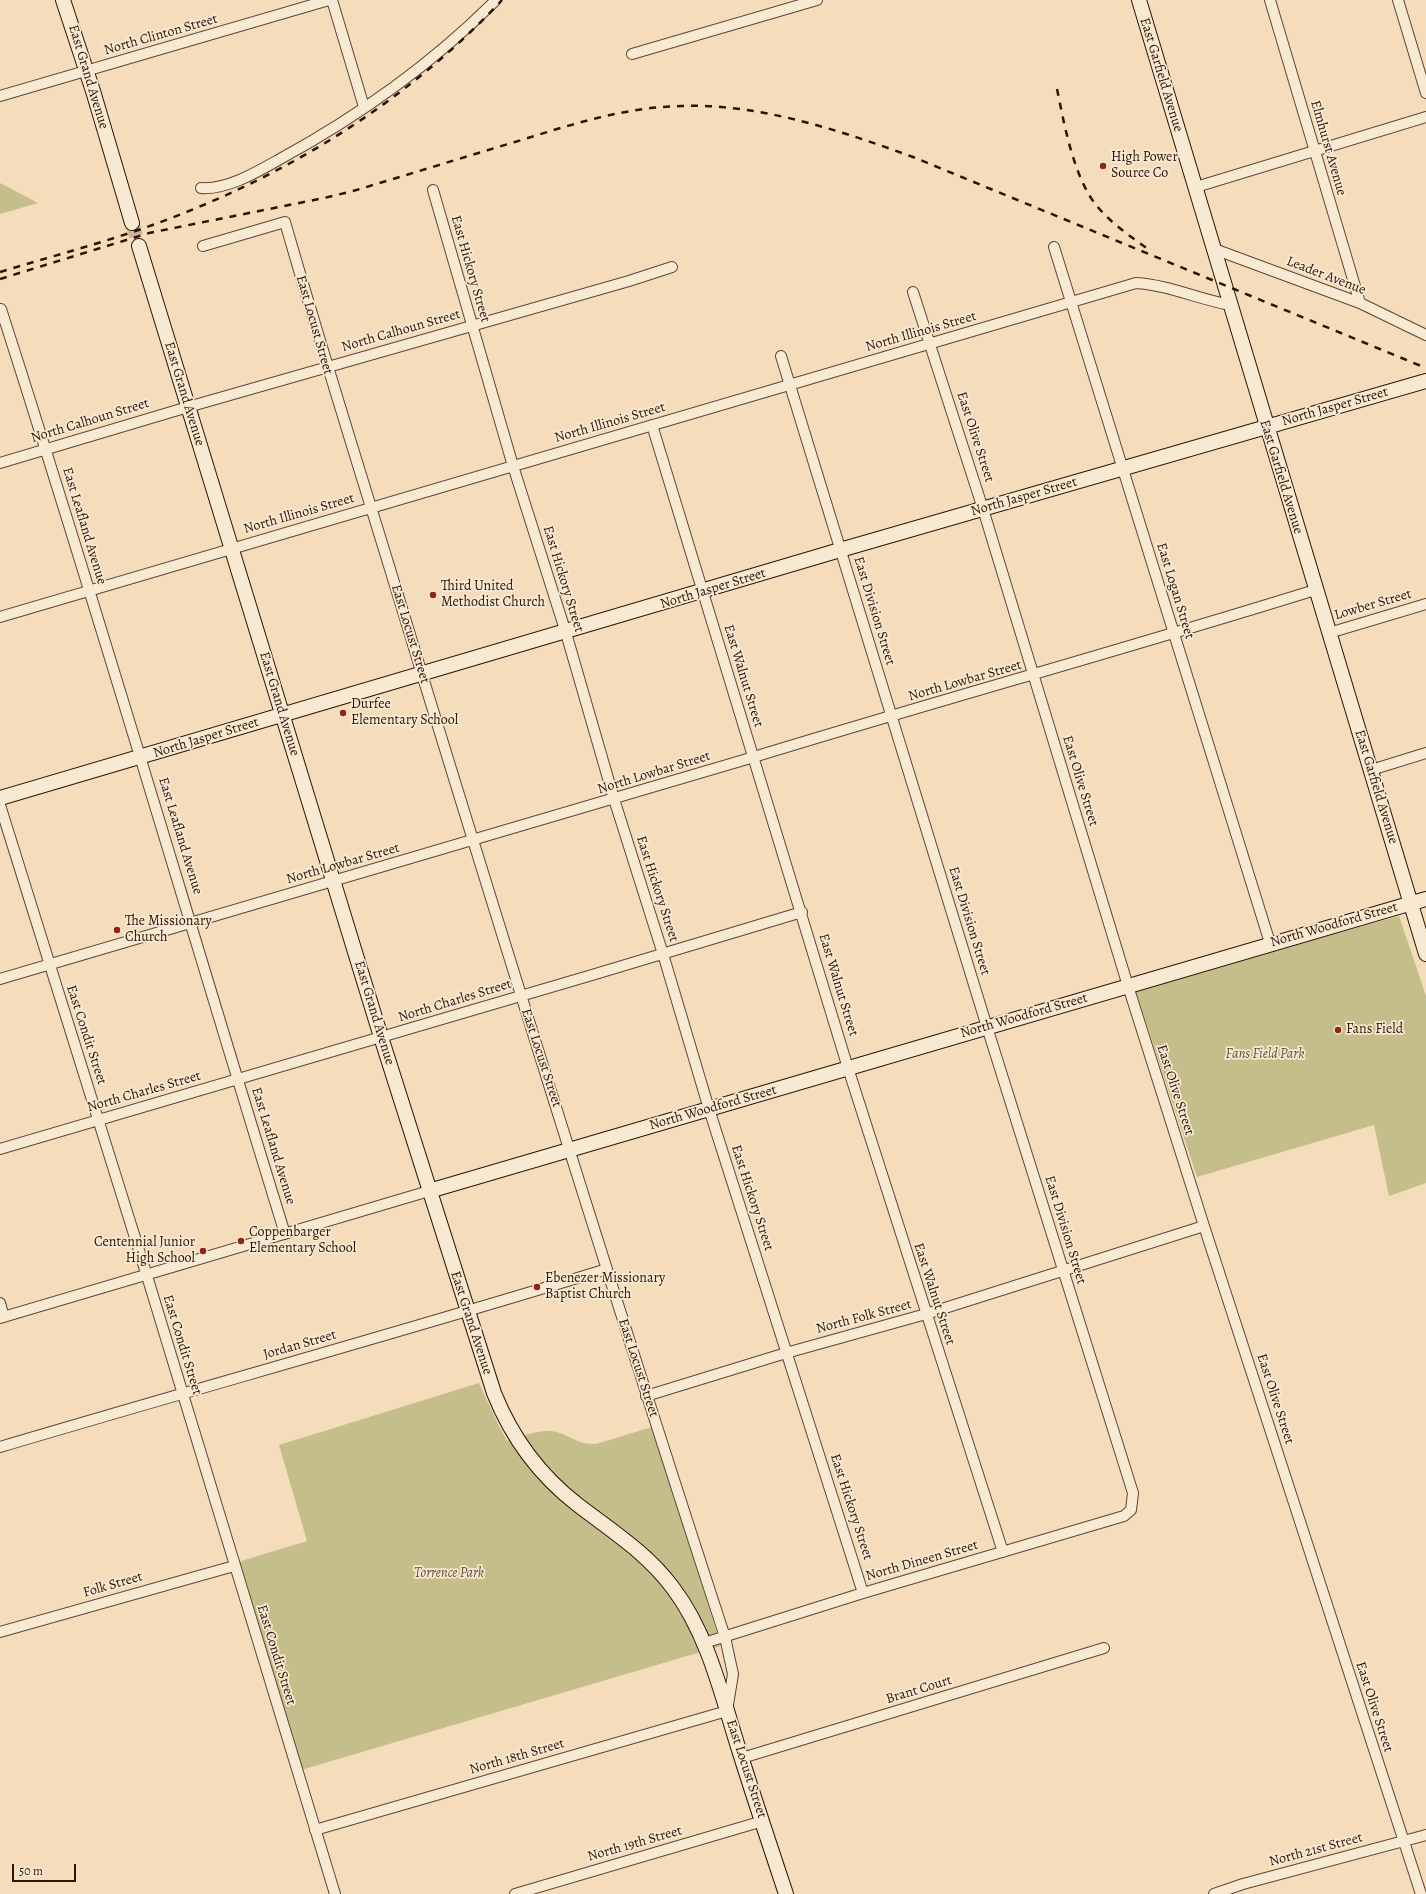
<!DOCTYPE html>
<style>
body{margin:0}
#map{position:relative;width:1426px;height:1894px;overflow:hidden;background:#f5ddbb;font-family:Alegreya,serif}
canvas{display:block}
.scale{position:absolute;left:12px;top:1864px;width:64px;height:18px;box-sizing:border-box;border:2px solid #2d1206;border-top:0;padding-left:5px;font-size:12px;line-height:14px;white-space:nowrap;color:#2d1206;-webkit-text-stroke:3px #f8e9d3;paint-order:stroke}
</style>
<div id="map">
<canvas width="1426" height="1894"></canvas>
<div class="scale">50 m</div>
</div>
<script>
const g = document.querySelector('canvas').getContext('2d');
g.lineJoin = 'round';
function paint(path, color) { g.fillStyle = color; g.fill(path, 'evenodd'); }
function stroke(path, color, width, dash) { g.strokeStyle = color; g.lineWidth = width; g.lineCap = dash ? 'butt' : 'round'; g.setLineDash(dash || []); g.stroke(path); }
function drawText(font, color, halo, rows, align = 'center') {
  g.font = font + ' Alegreya,serif'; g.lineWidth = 3.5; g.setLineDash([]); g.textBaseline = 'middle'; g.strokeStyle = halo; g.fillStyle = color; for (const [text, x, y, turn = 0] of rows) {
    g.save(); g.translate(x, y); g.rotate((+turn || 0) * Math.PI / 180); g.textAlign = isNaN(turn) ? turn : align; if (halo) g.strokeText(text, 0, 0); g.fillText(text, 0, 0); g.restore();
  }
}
paint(new Path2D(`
 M0,183L38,203L0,214Z
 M1399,916L1426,996V1183L1389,1196L1374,1125L1197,1177L1135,989Z
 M479,1383L498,1424L507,1441C524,1436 543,1427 560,1433C573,1438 581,1445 596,1444L652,1427L721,1646L301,1770L238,1562L307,1541L279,1445Z`), '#c4be8b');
stroke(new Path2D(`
 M132,223L139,246`), '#cdb497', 14, [14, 7]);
const street = new Path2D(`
 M332,0L364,107
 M1270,0L1360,303
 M1398,0L1426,93
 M632,54L817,0
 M0,96L329,0
 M1196,187L1426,117
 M201,188C227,190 257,172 280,159C359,116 432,64 496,0
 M433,190L513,466L566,633L614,799L663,954L709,1109L863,1593
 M203,246L285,222C328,372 376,521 421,671C520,994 620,1316 725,1637L733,1674L727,1711L315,1830
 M1054,247L1270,943
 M1214,249L1360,303L1426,335
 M913,292L983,509L1128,986L1204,1226L1421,1894
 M1,309C100,616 190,926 285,1234
 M652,425L848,1068L1003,1552
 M0,463L188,407L629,281L672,267
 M0,617L1136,283C1168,285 1198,299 1230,305
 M1329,633L1426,604
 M1371,770L1426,753
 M0,805L147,1276L335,1894
 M0,979C251,905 503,833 754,757C940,700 1129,648 1315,590
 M0,1149L592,975L802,912
 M0,1303L4,1317
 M0,1318L429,1191
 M646,1396L786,1353L926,1314L1204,1226
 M0,1447C202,1387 405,1331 607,1269
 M0,1632L234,1566
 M704,1643L863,1593L1124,1516L1131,1510L1133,1493L987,1027L781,356
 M742,1758L1104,1648
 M515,1894L763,1821
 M1214,1894L1243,1884L1426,1835`);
const secondary = new Path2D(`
 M63,0L93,91L132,223
 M1139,0L1426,954
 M139,246L381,1037L494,1393C512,1438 539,1475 578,1505C612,1531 647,1553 673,1588C708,1634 722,1696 739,1750C754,1798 770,1846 786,1894
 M0,798L840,550L1426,381
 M429,1191L1426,899`);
stroke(street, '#5f4533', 12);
stroke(secondary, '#2d1206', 16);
stroke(street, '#f8e9d3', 10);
stroke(secondary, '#f8e9d3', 14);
stroke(new Path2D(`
 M1057,89C1064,123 1072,168 1091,198C1105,219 1127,234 1148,249
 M0,272C49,257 99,244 147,227C282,179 405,104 502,0
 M0,279L149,233L324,198L353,191C407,175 461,158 515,142C570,125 624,107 682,106C758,103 842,131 913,157L1426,368`), '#2d1206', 2.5, [7, 7]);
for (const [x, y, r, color] of [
 [1103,166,4,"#8f2418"],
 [433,595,4,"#8f2418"],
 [343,713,4,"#8f2418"],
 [117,930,4,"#8f2418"],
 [1338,1030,4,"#8f2418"],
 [241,1241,4,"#8f2418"],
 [203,1251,4,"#8f2418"],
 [537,1287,4,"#8f2418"]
]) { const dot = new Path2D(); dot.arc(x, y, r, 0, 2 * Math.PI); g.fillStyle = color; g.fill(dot); stroke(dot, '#f8e9d3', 1.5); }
drawText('14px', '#2d1206', '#f8e9d3', [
 ["North Clinton Street",161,35,-16],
 ["East Garfield Avenue",1161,75,73],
 ["East Grand Avenue",88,77,73],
 ["Elmhurst Avenue",1328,148,74],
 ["East Hickory Street",470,269,74],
 ["Leader Avenue",1326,276,21],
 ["East Locust Street",314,325,74],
 ["North Calhoun Street",401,331,-16],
 ["North Illinois Street",921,332,-16],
 ["East Grand Avenue",184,394,73],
 ["North Jasper Street",1335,407,-16],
 ["North Calhoun Street",90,421,-17],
 ["North Illinois Street",610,423,-16],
 ["East Olive Street",975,437,72],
 ["East Garfield Avenue",1281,477,73],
 ["North Jasper Street",1024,497,-16],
 ["North Illinois Street",299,514,-16],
 ["East Leafland Avenue",84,526,73],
 ["East Hickory Street",563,579,73],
 ["North Jasper Street",713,589,-17],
 ["East Logan Street",1175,591,73],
 ["Lowber Street",1373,605,-16],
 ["East Division Street",874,611,73],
 ["East Locust Street",410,634,73],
 ["East Walnut Street",743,676,73],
 ["North Lowbar Street",965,681,-16],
 ["East Grand Avenue",279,704,73],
 ["North Jasper Street",206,738,-17],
 ["North Lowbar Street",654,773,-17],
 ["East Olive Street",1080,781,73],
 ["East Garfield Avenue",1376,787,73],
 ["East Leafland Avenue",180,836,73],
 ["North Lowbar Street",343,864,-16],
 ["East Hickory Street",657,889,72],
 ["East Division Street",969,921,73],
 ["North Woodford Street",1334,925,-16],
 ["East Walnut Street",838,985,73],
 ["North Charles Street",455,1001,-17],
 ["East Grand Avenue",374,1013,73],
 ["North Woodford Street",1024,1016,-16],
 ["East Condit Street",86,1035,72],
 ["East Locust Street",541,1058,72],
 ["East Olive Street",1175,1090,72],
 ["North Charles Street",144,1092,-16],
 ["North Woodford Street",713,1108,-16],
 ["East Leafland Avenue",273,1146,73],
 ["East Hickory Street",752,1198,72],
 ["East Division Street",1065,1230,73],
 ["East Walnut Street",934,1294,72],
 ["North Folk Street",864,1317,-15],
 ["East Grand Avenue",471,1323,72],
 ["East Condit Street",182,1345,73],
 ["Jordan Street",300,1345,-16],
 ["East Locust Street",638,1368,72],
 ["East Olive Street",1275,1399,72],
 ["East Hickory Street",851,1507,72],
 ["North Dineen Street",922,1561,-16],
 ["Folk Street",113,1585,-16],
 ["East Condit Street",276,1655,73],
 ["Brant Court",919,1690,-17],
 ["East Olive Street",1374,1707,72],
 ["North 18th Street",517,1757,-16],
 ["East Locust Street",746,1769,72],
 ["North 19th Street",635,1844,-16],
 ["North 21st Street",1316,1850,-15]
]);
drawText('14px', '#2d1206', '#f8e9d3', [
 ["High Power",1111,158],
 ["Source Co",1111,174],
 ["Third United",441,587],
 ["Methodist Church",441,603],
 ["Durfee",351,705],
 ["Elementary School",351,721],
 ["The Missionary",125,922],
 ["Church",125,938],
 ["Fans Field",1346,1030],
 ["Coppenbarger",249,1233],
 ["Elementary School",249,1249],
 ["Centennial Junior",195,1243,"right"],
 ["High School",195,1259,"right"],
 ["Ebenezer Missionary",545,1279],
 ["Baptist Church",545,1295]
], 'left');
drawText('italic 14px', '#624e35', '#f8e9d3', [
 ["Fans Field Park",1265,1055],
 ["Torrence Park",449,1574]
]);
</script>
